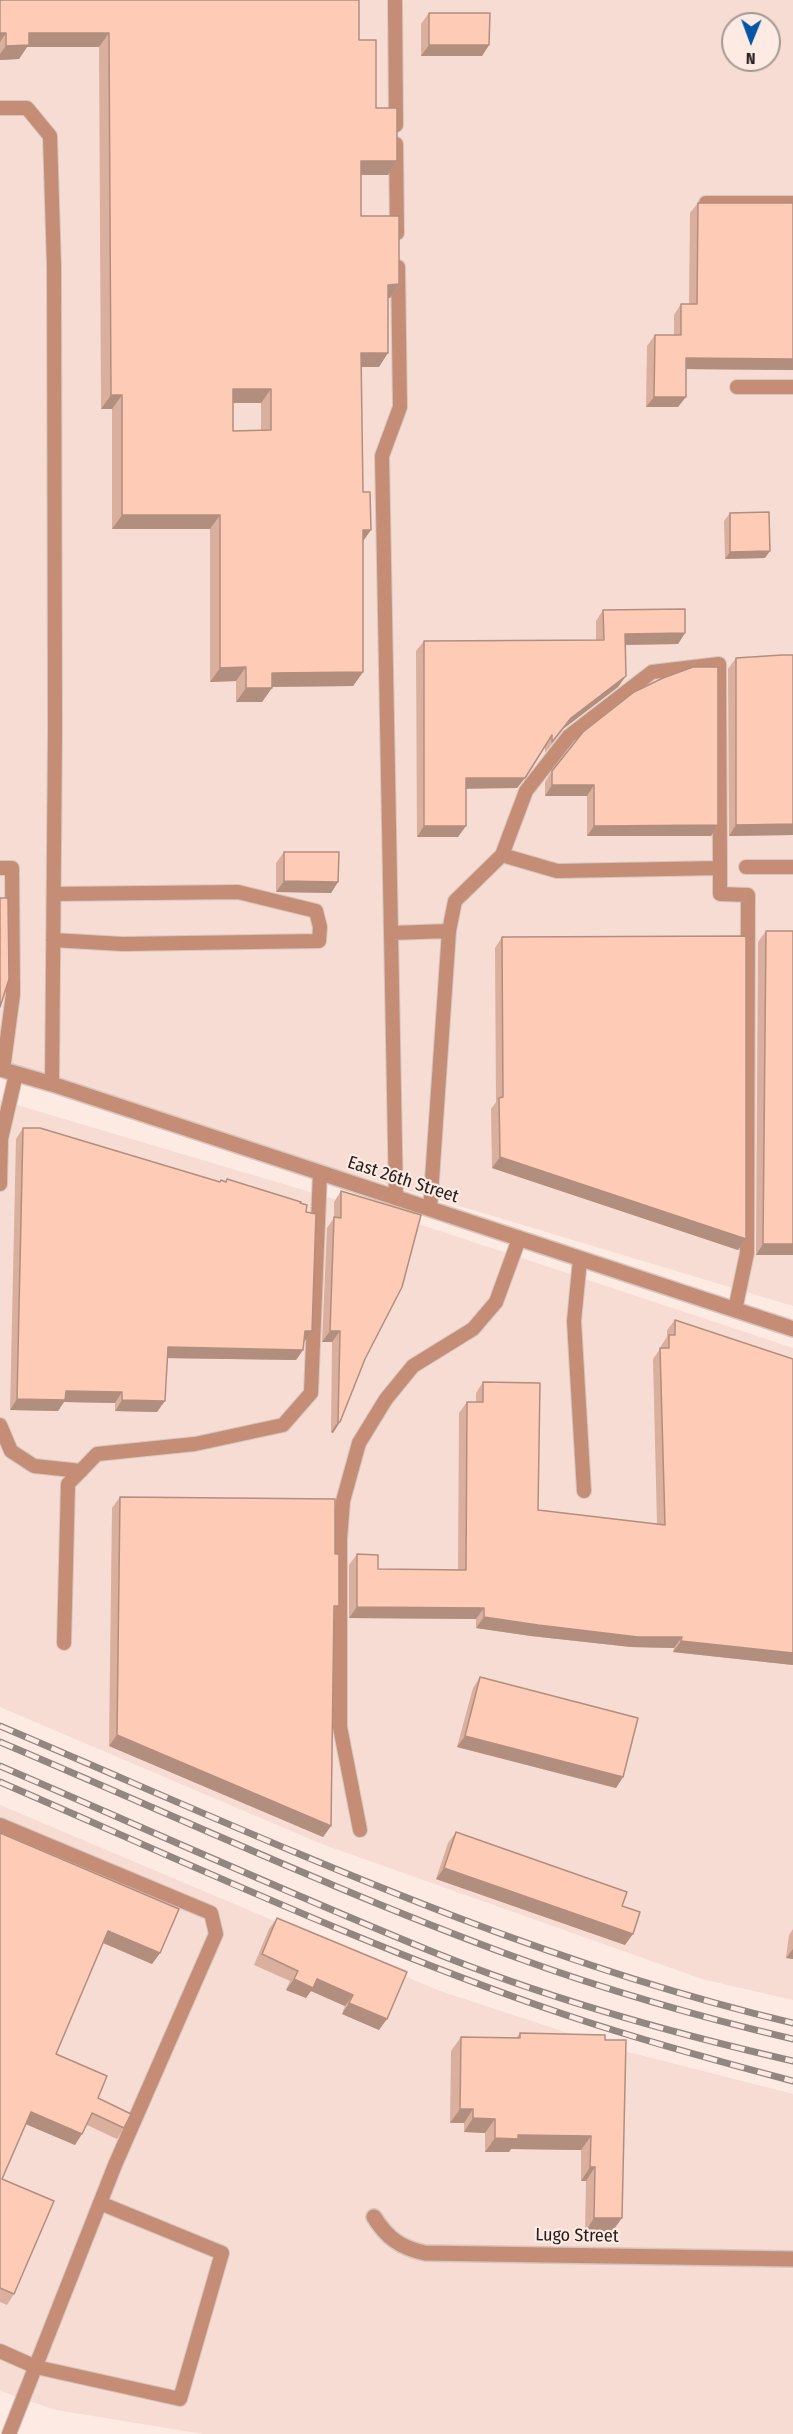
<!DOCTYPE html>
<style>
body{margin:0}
#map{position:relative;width:793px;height:2434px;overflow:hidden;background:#fceae3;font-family:"Fira Sans Condensed",sans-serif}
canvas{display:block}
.north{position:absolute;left:721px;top:12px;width:60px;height:60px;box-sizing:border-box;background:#fceae3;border:2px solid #a69994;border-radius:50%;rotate:181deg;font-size:16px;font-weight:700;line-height:24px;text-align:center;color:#26201d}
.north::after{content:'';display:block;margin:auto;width:21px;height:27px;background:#0356a5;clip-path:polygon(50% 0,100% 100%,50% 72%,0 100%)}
</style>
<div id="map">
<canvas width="793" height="2434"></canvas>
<div class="north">N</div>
</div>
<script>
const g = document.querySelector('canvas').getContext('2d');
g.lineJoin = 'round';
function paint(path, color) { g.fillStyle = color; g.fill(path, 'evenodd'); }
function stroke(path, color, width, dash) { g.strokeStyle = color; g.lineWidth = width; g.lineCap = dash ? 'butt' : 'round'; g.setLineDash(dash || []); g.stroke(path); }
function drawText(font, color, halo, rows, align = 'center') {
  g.font = font + ' "Fira Sans Condensed",sans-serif'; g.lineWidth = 4.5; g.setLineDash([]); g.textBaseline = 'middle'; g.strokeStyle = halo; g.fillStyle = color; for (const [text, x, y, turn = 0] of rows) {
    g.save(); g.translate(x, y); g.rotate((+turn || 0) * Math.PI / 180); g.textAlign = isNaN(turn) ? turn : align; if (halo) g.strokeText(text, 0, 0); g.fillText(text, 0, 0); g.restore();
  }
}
paint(new Path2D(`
 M0,0H793V1306L0,1068ZM733,24H769V60H733Z
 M0,1100L428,1227L793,1348V2000L702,1979L322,1844L0,1707Z
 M0,1805L440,1991L620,2050L793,2094V2434H204L56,2410L0,2391Z`), '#f6dcd2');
const service = new Path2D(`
 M395,0L396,125
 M0,108H27L50,136L54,267L55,731L52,1084
 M396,144L397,233
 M706,203H793
 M737,387H793
 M746,867H793
 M0,868H12L13,994L3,1070
 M720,868V894L748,895L747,1253L735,1310
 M391,933L449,931L455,901L502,855L526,791L569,736L652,672L719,664L720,868L557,871L502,855
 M53,940L122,944L319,941L320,927L316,911L238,892L54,894
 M0,1184L1,1139L16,1074
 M396,1198L382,456L400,407L398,267
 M430,1209L449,931
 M580,1259L574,1321L584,1491
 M0,1425L11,1451L34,1466L81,1471
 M64,1643L68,1484L97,1454L195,1444L283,1425L311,1393L320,1173
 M0,1825L211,1913L216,1934L115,2165L9,2434
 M360,1830L340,1727V1539L343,1501L359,1443L386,1399L413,1366L473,1329L496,1302L519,1239
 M0,2351L36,2367L180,2399L222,2253L100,2203`);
const minor = new Path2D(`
 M374,2217C387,2238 401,2248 425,2253L793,2259`);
const tertiary = new Path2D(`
 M0,1069L52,1084L793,1329`);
stroke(service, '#d5c6bf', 16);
stroke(minor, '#d5c6bf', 18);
stroke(tertiary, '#d5c6bf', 18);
stroke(service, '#c58d76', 14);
stroke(minor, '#c58d76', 15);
stroke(tertiary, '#c58d76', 15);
const rail = new Path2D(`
 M0,1726C260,1836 517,1958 793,2023
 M0,1742C171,1814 340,1893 515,1957C606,1990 699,2017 793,2039
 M0,1766C144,1828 288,1893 433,1952C549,1999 671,2033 793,2061
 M0,1782C187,1863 373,1950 566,2015C641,2040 717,2061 793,2081`);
stroke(rail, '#928681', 7);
stroke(rail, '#fceae3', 4.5, [14]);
paint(new Path2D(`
 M0,0L359,40L376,108L397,161L388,175H361V216L399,284L390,298H388L379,367H361L363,672L353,686L272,687L262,702H236V681L210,682V529H112V409H101L99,47H27L19,59L0,60ZM233,403H261V430L233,431Z
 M429,13L489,45L482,56H421V24Z
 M698,203H793V370L686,369L678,407H646L647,346L655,335H674V315L681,304H689L690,213Z
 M730,513L765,558L725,559L724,521Z
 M603,610L685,633L678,644L626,645L618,687L563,729L545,753V746L517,788H466L458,837H417L416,651L424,641L596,640V621Z
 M793,655V835L729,836L728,669L736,658Z
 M552,771L718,825L711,836H587V796H545V782Z
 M284,852L338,882L331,893L276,892V863Z
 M766,931L793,1255H756L758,942Z
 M502,937L746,1239L738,1250L492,1168L491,1109L496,1102L495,948Z
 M23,1128L219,1182L221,1180L225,1182L227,1179L300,1203L304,1342L303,1350L296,1360L167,1358L157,1412L115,1411V1403L64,1402L58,1411L10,1410L16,1139Z
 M341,1191L365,1359L340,1422L333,1433L331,1432L332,1342H322L327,1228L334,1218V1202Z
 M675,1320L793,1665L673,1652L674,1648L631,1647L531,1636L476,1628V1619L349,1618V1565L357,1554L378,1569L458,1570L459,1413L467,1402H476V1393L483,1382L538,1510L657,1524L653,1359L661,1348V1346L667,1337V1330Z
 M120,1497L335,1554L331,1826L323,1837L109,1746L112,1508Z
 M480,1677L623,1777L616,1788L457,1747L473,1688Z
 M456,1832L622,1906L625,1945L436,1879L448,1843Z
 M0,1833L160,1953L152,1964L103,1943L56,2054L98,2098L124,2128L117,2139L87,2125L75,2145L26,2124L2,2179L14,2294L7,2305L0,2302Z
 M277,1918L407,1972L379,2030L342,2014L345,2006L311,1991L306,1998L286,1990L290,1981L254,1965L269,1929Z
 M793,1929V1959L786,1958L789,1935Z
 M520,2033L605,2035L612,2232H585L586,2181H581V2150L511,2149L509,2152H485V2133L464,2132V2123H450L451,2051L461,2037L516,2038Z`), '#daaf9d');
paint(new Path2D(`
 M0,33H6L0,42Z
 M29,33H109L99,47H27L19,59L0,60V54L6,46Z
 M429,45H489L482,56H421Z
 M361,161H397L388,175H351Z
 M399,284L390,298L378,299L388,285Z
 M361,353H388L379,367H351Z
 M686,358L793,359V370L678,369Z
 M233,389H271L261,403H223Z
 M111,395H122L112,409H101Z
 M654,397H686L678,407H646Z
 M122,515H220L210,529H112Z
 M363,530H371L361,544Z
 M770,551L765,558L725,559L730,552Z
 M685,633L678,644L618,645L625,634Z
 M246,667L236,681L210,682L220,668Z
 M363,672L353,686L262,687L272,673Z
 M626,676L618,687L563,729L545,753L571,718Z
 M246,688H272L262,702H236Z
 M466,778H525L517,788L458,789Z
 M552,785H594L587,796H545Z
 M793,824V835L729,836L736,825Z
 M718,825L711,836H587L594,826Z
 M424,826H466L458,837H417Z
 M284,881L338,882L331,893L276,892Z
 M500,1157L746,1239L738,1250L492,1168Z
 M763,1244H793V1255H756Z
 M305,1331H312L304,1342Z
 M330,1331H340L332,1342H322Z
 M168,1347L303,1350L296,1360L160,1358Z
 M66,1391L122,1392L115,1403L64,1402L58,1411L10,1410L17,1399Z
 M122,1400L165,1401L157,1412L115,1411Z
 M338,1422H340L333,1433L331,1432Z
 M357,1607L484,1608L476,1619L349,1618Z
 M484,1617L682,1637L674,1648L631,1647L531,1636L476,1628Z
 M681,1641L793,1653V1665L673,1652Z
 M117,1735L331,1826L323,1837L109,1746Z
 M465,1736L623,1777L616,1788L457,1747Z
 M444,1868L633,1934L625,1945L436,1879Z
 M108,1931L160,1953L152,1964L101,1942Z
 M793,1949V1959L786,1958Z
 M294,1979H317L353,1995L345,2006L311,1991L306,1998L286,1990Z
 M349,2003L387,2019L379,2030L342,2014Z
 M460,2109H473L464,2123H450Z
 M31,2112L82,2134L75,2145L23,2123Z
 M473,2118L495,2119L485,2133L464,2132Z
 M518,2135L591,2136L581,2150L511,2149L509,2152H485L495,2138Z
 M590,2167H595L586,2181H581Z
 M594,2218H622L612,2232H585Z`), '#b28e7f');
const building = new Path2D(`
 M0,0H359V40H376V108H397V161H361V216H399V284L388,285V353H361L363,492H370L371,530H363V672L272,673V688H246V667L220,668V515H122V395H111L109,33H29V45L6,46V33H0ZM233,389H271V430L233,431Z
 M429,13H490L489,45H429Z
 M698,203H793V359L686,358V397H654L655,335H681V304H697Z
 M769,512L770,551L730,552V513Z
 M685,609V633L625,634L626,676L571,718L552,742V735L525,778H466V826H424V641L604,640L603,610Z
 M782,655H793V824L736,825V658Z
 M693,667H718V825L594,826V785H552V771L583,732L634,692L663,678Z
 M284,852H339L338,882L284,881Z
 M0,898H8L9,979L0,1007Z
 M766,931H793V1244H763Z
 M746,936V1239L500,1157L499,1098L503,1097L502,937Z
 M23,1128H40L220,1182L221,1180L226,1182L227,1179L301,1202L300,1203L307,1205L306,1212L316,1214L312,1331H305L303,1350L168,1347L165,1401L122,1400V1392L66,1391L65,1400L17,1399Z
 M341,1191L421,1215L402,1287L365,1359L340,1422H338L340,1331H330L334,1217L341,1218Z
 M675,1320L793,1359V1653L681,1641L682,1637H638L538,1625L484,1617V1608L357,1607V1554L378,1555V1569L466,1570L467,1402H483V1382L540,1383L538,1510L665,1525L660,1348H669V1335H675Z
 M120,1497L335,1499V1554H339V1606H334L331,1826L117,1735Z
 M480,1677L638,1718L623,1777L465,1736Z
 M456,1832L627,1892L622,1906L640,1912L633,1934L444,1868Z
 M0,1833L179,1909L160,1953L108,1931L56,2054L107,2076L98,2098L131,2114L124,2128L92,2113L82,2134L31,2112L2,2179L54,2201L14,2294L0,2288Z
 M277,1918L407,1972L387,2019L349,2003L353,1995L317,1979L313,1988L294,1979L298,1971L262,1954Z
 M520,2033L605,2035V2040H626L622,2218H594L595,2167H590L591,2136L518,2135V2139L495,2138V2119L473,2118V2109H460L461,2037L520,2038Z`);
paint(building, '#fecbb6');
stroke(building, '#b28e7f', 1.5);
drawText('18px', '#26201d', '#fceae3', [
 ["East 26th Street",403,1180,18],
 ["Lugo Street",577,2236,1]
]);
</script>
